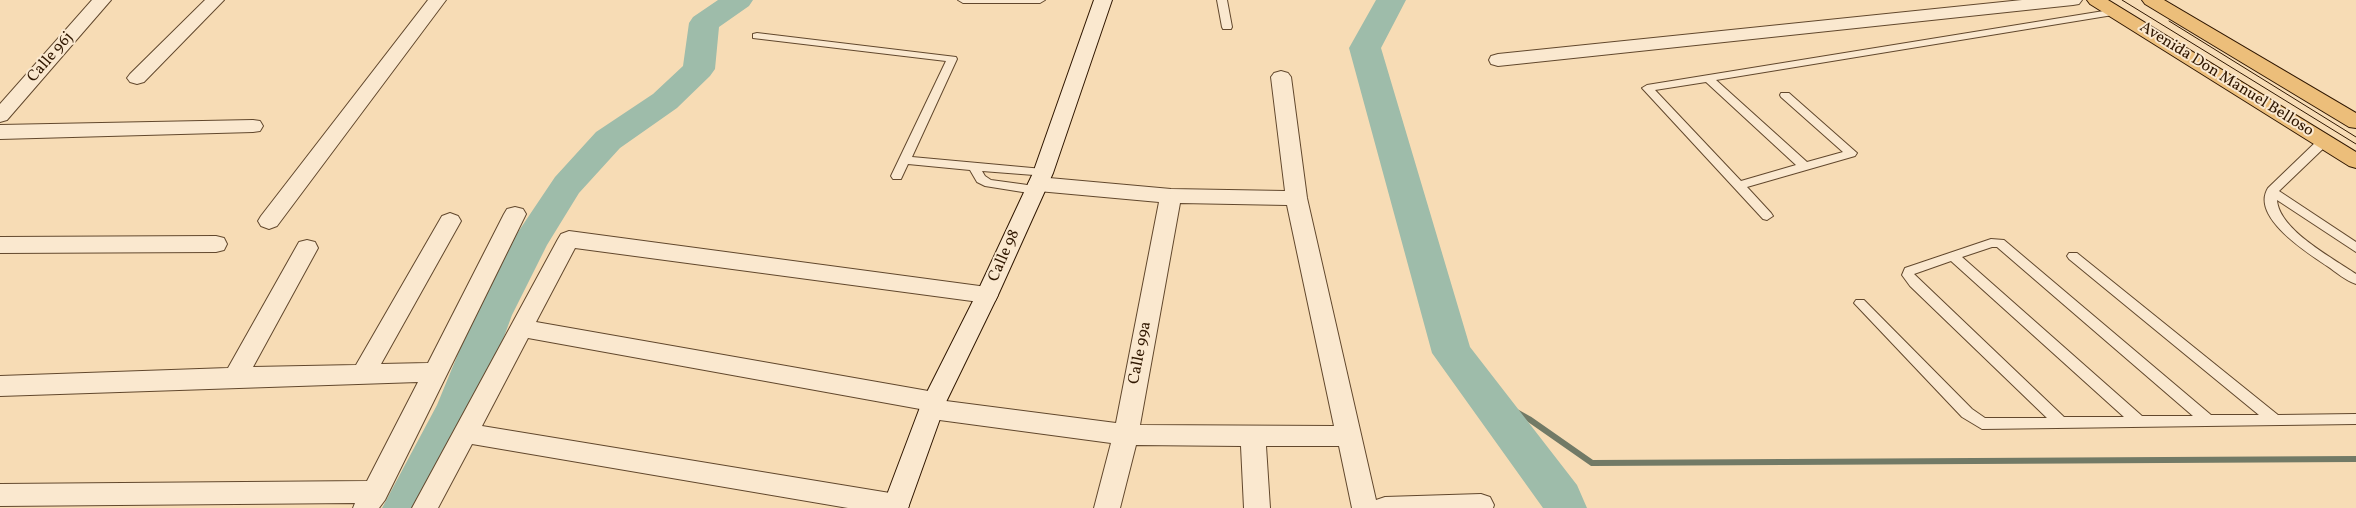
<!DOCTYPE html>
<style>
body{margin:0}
canvas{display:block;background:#f7dcb5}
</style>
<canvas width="2356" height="508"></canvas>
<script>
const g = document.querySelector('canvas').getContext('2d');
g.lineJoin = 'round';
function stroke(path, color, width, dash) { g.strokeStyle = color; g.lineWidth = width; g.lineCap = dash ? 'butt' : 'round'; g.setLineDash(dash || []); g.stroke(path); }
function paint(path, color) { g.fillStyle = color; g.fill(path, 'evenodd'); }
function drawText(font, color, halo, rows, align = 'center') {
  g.font = font + ' Vollkorn,serif'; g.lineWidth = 4; g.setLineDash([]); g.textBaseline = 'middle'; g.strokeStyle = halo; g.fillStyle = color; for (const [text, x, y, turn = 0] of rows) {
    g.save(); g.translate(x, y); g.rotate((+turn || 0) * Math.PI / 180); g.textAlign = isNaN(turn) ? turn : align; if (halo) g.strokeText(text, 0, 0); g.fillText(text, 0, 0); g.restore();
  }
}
stroke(new Path2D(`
 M1481,392L1529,419L1592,463L2356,459`), '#727a66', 6);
paint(new Path2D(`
 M718,0H753L749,6L719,27L715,69L710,76L677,108L620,148L579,193L547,245L512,315L478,408L426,508H382L437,405L474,315L512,241L555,177L596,132L653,94L683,66L689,23L693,17Z
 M1376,0H1406L1381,48L1470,347L1577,485L1587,508H1543L1432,353L1349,48Z`), '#9ebcaa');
const lane = new Path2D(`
 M958,0H1045L1040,3H963Z
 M1217,0H1227L1232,27L1231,29H1223L1222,27Z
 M2116,9L2119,10V14L1716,80L1807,162L1843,152L1781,97L1780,95L1781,93H1789L1857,153L1855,156L1747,187L1771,213L1773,216L1767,220L1763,219L1642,88L1647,85ZM1706,82L1796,165L1741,181L1655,90Z
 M757,33L956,57L957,59L912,157L1043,169L1049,173L1047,176L982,171L985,176L991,180L1035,186L1041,190L1035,194L985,186L977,182L970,170L908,164L901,179H893L891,176L946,61L753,38V34Z
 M2324,137L2329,141L2328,144L2279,191L2356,242V252L2277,200C2279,230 2333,258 2356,274V284C2346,281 2336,272 2327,266C2308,253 2250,217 2268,188L2320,138Z
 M1991,239L2004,240L2211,415H2259L2069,259L2067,256L2069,253H2077L2278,415L2356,414V424L1982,429L1962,417L1854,303L1856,300H1864L1972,409L1985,418H2047L1910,286L1902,275L1905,268ZM1992,247H1997L2193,416H2142L1962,257ZM1951,261L2124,417H2064L1914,274Z`);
const street = new Path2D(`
 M92,0H111L7,120L0,122V104Z
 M205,0H224L144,82L137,84L130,82L127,78L130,74Z
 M428,0H446L277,226L269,229L261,226L258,221L261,216Z
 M2022,0H2082L2079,4L2073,5L1498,66L1491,64L1489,60L1491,56L1498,54Z
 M1281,71L1288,73L1291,77L1307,198L1376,500L1385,497L1481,494L1490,497L1494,505L1493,508H1352L1339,446H1266L1270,508H1244L1241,446L1136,445L1120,508H1094L1111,443L932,419L923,416L920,409L528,338L482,426L896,494L905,497L909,505L908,508H848L472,444L438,508H412L558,239L561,234L569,231L987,287L995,289L998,295L995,301L987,303L575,248L536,322L934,392L943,395L946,401L1116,423L1159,202L1038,191L1031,189L1028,184L1031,179L1038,177L1171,189L1285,191L1271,77L1274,73ZM1180,203L1287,205L1334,426L1140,425Z
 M253,120L260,121L263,126L260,131L253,132L0,139V125Z
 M515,207L523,209L526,214L385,500L379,508H353L355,503L0,506V484L367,481L418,382L0,396V376L228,368L299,242L307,240L315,242L318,248L253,367L356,365L442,216L450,213L458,216L461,221L381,364L428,363L504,214L507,209Z
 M216,236L224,238L227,244L224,250L216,252L0,253V237Z`);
const secondary = new Path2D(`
 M1094,0H1112L1053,173L998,295L946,402L908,508H882L922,402L976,295L1033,173Z`);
const primary = new Path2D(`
 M2087,0H2108L2356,152V168L2349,166L2090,4Z
 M2142,0H2164L2356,113V128L2349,127L2145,4Z`);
stroke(lane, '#62482d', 2);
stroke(street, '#62482d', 2);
stroke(secondary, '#301700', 2);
stroke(primary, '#301700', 2);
paint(lane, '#fae8cf');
paint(street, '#fae8cf');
paint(secondary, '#fae8cf');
paint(primary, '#ecbe7a');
stroke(new Path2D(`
 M2122,0L2356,144
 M2169,21L2356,137`), '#301700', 1);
drawText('16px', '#301700', '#fae8cf', [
 ["Calle 96j",51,58,-49],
 ["Avenida Don Manuel Belloso",2226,80,32],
 ["Calle 98",1005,256,-66],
 ["Calle 99a",1141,353,-79]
]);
</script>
